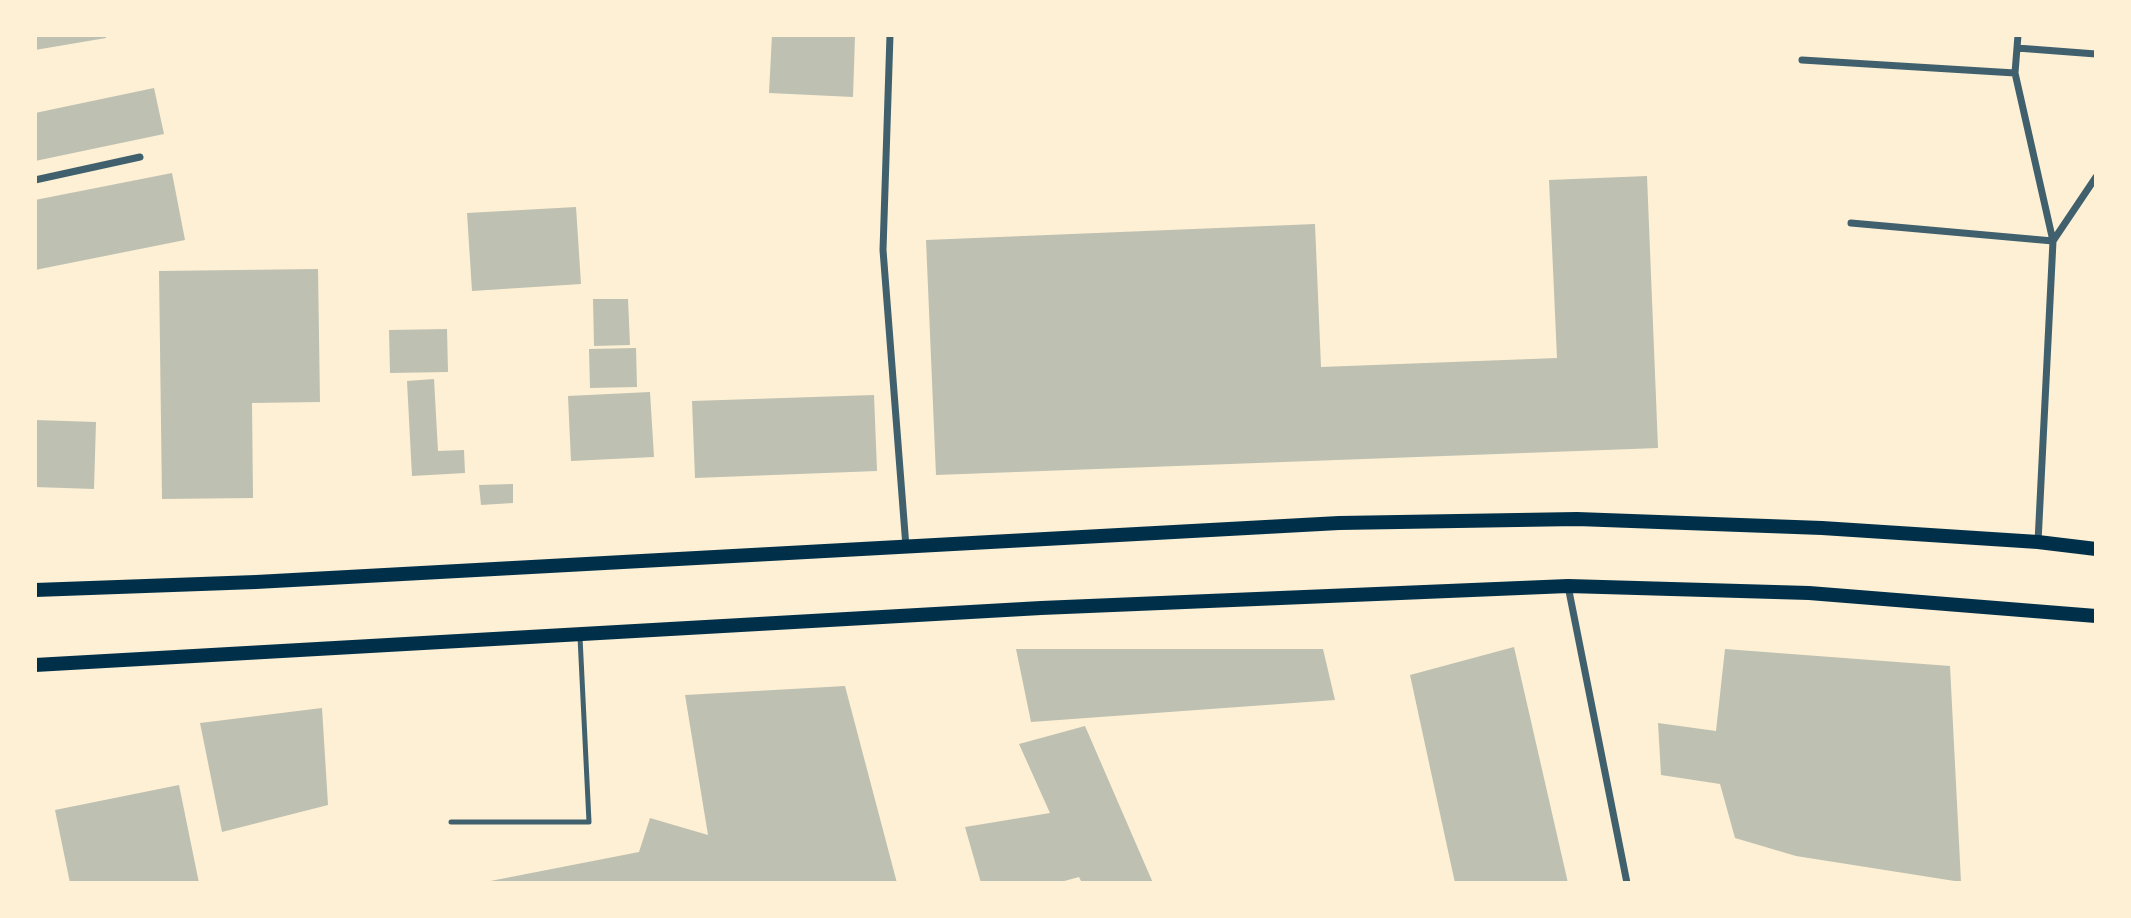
<!DOCTYPE html>
<style>
body{margin:0}
#map{position:relative;width:2131px;height:918px;overflow:hidden;background:#fdf0d5;font-family:"IBM Plex Sans",sans-serif}
canvas{display:block}
.frame{position:absolute;inset:0;border:37px solid #fdf0d5;pointer-events:none}
</style>
<div id="map">
<canvas width="2131" height="918"></canvas>
<div class="frame"></div>
</div>
<script>
const g = document.querySelector('canvas').getContext('2d');
g.lineJoin = 'round';
function paint(path, color) { g.fillStyle = color; g.fill(path, 'evenodd'); }
function stroke(path, color, width, dash) { g.strokeStyle = color; g.lineWidth = width; g.lineCap = dash ? 'butt' : 'round'; g.setLineDash(dash || []); g.stroke(path); }
paint(new Path2D(`
 M35,35H106V38L35,50Z
 M772,35L855,36L853,97L769,93Z
 M154,88L164,134L35,161V113Z
 M172,173L185,240L35,270V200Z
 M1647,176L1658,448L936,475L926,240L1315,224L1321,367L1557,358L1549,180Z
 M576,207L581,284L472,291L467,213Z
 M318,269L320,402L252,403L253,498L162,499L159,271Z
 M593,299H628L630,345L594,346Z
 M447,329L448,372L390,373L389,330Z
 M636,348L637,387L590,388L589,349Z
 M434,379L438,451L464,450L465,473L412,476L407,381Z
 M650,392L654,457L571,461L568,396Z
 M874,395L877,471L695,478L692,401Z
 M35,420L96,422L94,489L35,487Z
 M513,484V503L481,505L479,485Z
 M1514,647L1568,883H1455L1410,675Z
 M1016,649H1323L1335,700L1031,722Z
 M1725,649L1950,666L1961,882L1796,856L1735,838L1720,784L1661,775L1658,723L1716,731Z
 M845,686L897,883H480L639,852L650,818L708,835L685,695Z
 M322,708L328,805L222,832L200,723Z
 M1085,726L1153,883H1082L1079,877L1057,883H981L965,827L1050,813L1019,744Z
 M179,785L199,883H70L55,810Z`), '#bec0b2');
stroke(new Path2D(`
 M451,822H589L580,637`), '#3f606c', 5);
stroke(new Path2D(`
 M890,35L883,250L906,547
 M2018,35L2015,73L2053,241L2038,542
 M2017,48L2096,54
 M1802,60L2015,73
 M35,180L140,157
 M1851,223L2053,241L2096,177
 M1568,586L1627,883`), '#3f606c', 7);
stroke(new Path2D(`
 M35,590L256,582L1339,523L1577,519L1822,528L2038,542L2096,549
 M35,665L1041,608L1568,586L1809,593L2096,616`), '#003049', 14);
</script>
